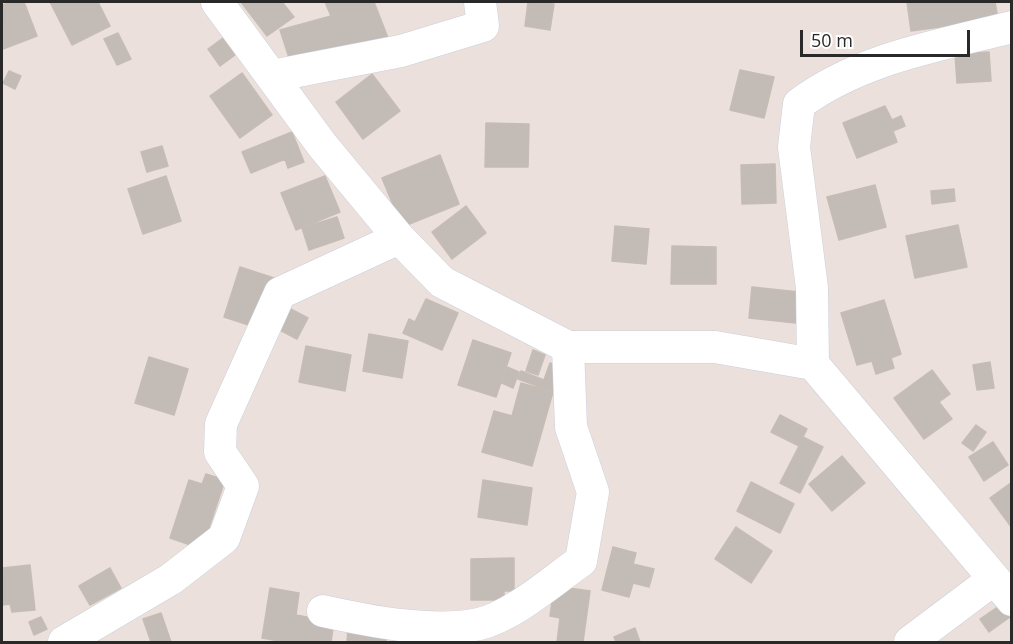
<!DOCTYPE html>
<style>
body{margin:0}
#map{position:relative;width:1013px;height:644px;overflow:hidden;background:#ebe0db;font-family:"Open Sans",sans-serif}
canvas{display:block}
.frame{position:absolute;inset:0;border:3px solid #292929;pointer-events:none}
.scale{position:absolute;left:800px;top:30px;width:170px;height:27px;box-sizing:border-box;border:3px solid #292929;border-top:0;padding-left:8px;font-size:18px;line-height:21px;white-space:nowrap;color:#292929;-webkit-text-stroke:4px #fff;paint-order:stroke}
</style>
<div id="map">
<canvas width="1013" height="644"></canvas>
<div class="frame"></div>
<div class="scale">50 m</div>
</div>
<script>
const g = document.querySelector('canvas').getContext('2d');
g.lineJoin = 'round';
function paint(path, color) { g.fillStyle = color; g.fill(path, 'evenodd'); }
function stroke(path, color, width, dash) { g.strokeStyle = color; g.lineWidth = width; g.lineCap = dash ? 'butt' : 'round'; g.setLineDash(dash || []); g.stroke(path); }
const building = new Path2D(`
 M12,2H24L37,36L3,49L2,5Z
 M50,2H98L110,26L72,45Z
 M241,2H282L294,17L267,36Z
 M325,2H374L390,43L292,67L280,30L331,16Z
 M528,2L554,4L550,30L525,26Z
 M907,2H995L998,19L911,31Z
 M118,33L131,59L117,65L104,39Z
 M223,38L235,55L220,66L208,49Z
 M989,52L991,81L957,83L955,54Z
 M740,70L774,77L764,118L730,110Z
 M9,71L21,76L15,89L3,83Z
 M242,73L272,115L240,138L210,96Z
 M372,74L400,111L363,139L336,102Z
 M885,106L892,120L901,116L905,126L893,131L897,142L857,158L843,123Z
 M486,123L529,124L528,167H485Z
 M292,132L304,162L288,168L285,159L251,173L242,152Z
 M162,146L168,166L147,172L141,152Z
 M440,155L459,204L402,227L382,178Z
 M775,164L776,203L742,204L741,165Z
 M166,176L181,221L143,234L128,189Z
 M325,176L340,212L296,230L281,193Z
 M875,185L886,227L839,240L827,197Z
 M954,189L955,201L932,204L931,191Z
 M466,206L486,233L452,259L432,232Z
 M337,217L344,238L309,250L302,228Z
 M958,225L967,267L915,278L906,236Z
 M615,226L649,229L646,264L612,261Z
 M672,246L716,247V284H671Z
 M240,267L274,278L258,328L224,317Z
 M752,287L799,292L796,323L749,318Z
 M426,299L458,313L442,350L403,333L409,319L415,322Z
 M884,300L901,354L891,358L894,368L876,374L872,361L857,365L841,313Z
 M287,307L308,318L297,339L276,328Z
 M369,334L408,341L402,378L363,371Z
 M473,340L511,353L496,397L458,385Z
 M306,346L351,355L345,391L299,382Z
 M533,350L545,355L538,375L526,371Z
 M149,357L188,369L174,415L135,403Z
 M990,362L994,388L977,390L973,365Z
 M550,363L565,368L557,393L518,379L521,371L544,380Z
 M507,367L519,372L513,388L502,383Z
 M932,370L950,394L939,402L952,419L924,439L894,398Z
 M521,383L553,392L532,466L482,452L494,411L512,416Z
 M780,415L807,429L803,437L823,447L800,493L780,483L799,446L771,432Z
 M976,425L986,432L973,451L962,443Z
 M993,442L1008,465L984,481L969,457Z
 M842,456L865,483L832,511L809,484Z
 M206,474L225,480L202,549L170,538L189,480L202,484Z
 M483,480L532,488L527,525L478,517Z
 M751,482L794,504L780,533L737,511Z
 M1012,482V528L990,498Z
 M736,527L772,551L751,583L715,559Z
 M613,547L636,553L633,564L654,569L649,587L633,583L629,597L602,590Z
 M514,558V591H504V600H471V559Z
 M30,565L35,610L12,612L10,604L2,605V568Z
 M110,568L121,588L90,605L79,586Z
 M554,586L590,591L583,642H557L560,618L550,616Z
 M270,588L299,593L296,615L334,622L331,642H285L262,638Z
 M1002,604L1010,617L989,632L980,619Z
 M161,613L171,642H151L143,619Z
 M41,617L47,629L34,635L29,622Z
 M635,628L640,642H616L614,637Z
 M348,629L387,633L386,642H347Z`);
paint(building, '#c3bcb6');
stroke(building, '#c6bcb4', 1.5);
const minor = new Path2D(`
 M217,2L322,145L399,238L442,282L568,347H715L813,364L1012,600
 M272,76L401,51L483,26L480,2
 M813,364L812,288L794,147L799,104C861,58 938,46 1012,27
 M323,611C368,621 433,634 479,624C513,616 552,581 581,561L593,492L571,427L568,347
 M64,642L171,579L224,538L243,486L220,452L221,424L280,293L399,238
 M910,642L994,579`);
stroke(minor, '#c9d0db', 33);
stroke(minor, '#fff', 32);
</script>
